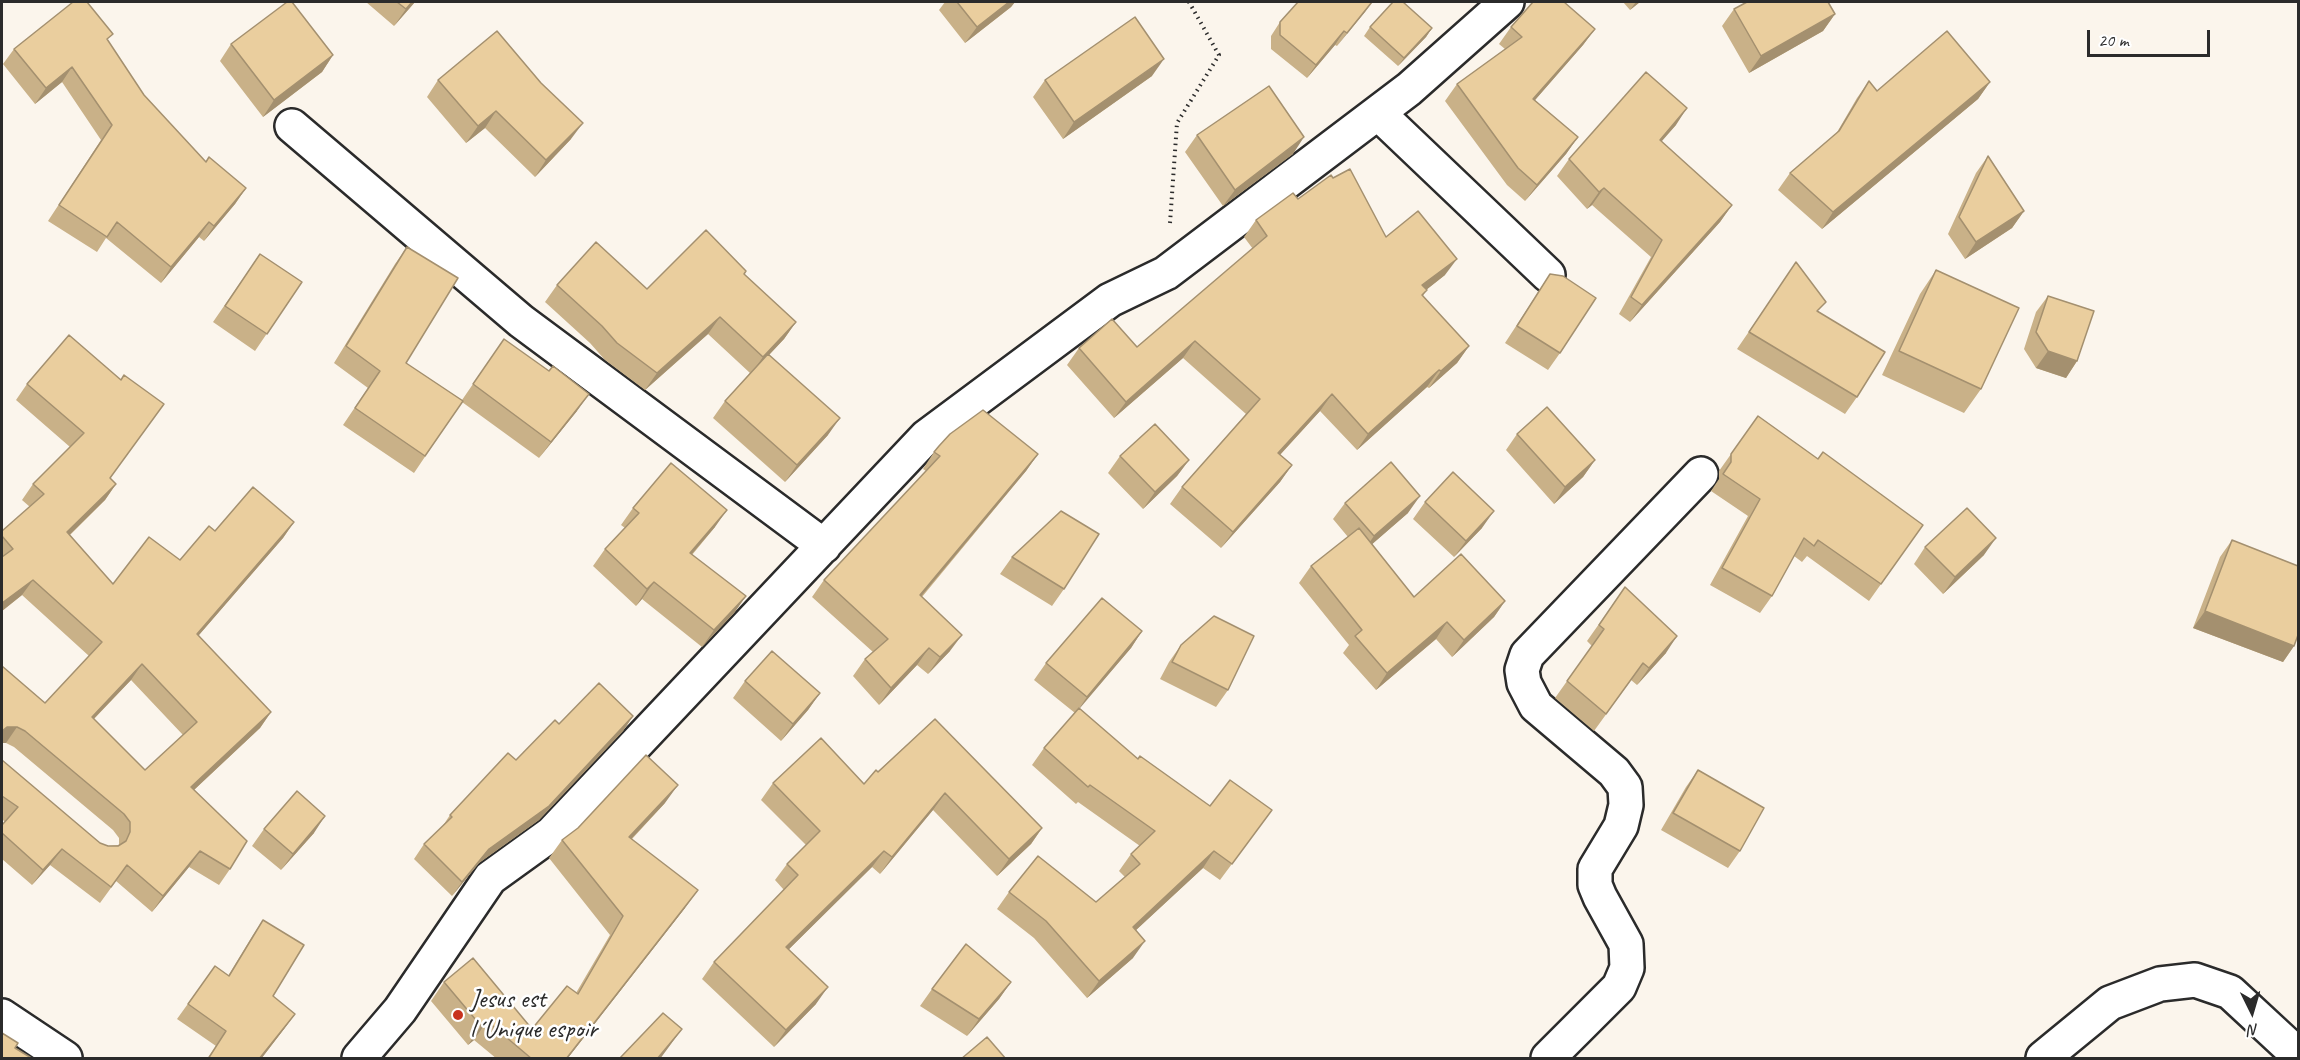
<!DOCTYPE html>
<meta charset="utf-8">
<style>
body{margin:0}
#map{position:relative;width:2300px;height:1060px;overflow:hidden;background:#fbf5ec;font-family:Caveat,sans-serif}
canvas{display:block}
.frame{position:absolute;inset:0;border:3px solid #2b2b2b;pointer-events:none}
.north{position:absolute;left:2222px;top:982px;width:60px;height:60px;-webkit-text-stroke:4px #fff;paint-order:stroke;rotate:175deg;font-size:16px;font-weight:700;line-height:24px;text-align:center;color:#2b2b2b}
.north::after{content:'';display:block;margin:auto;width:21px;height:27px;background:#2b2b2b;clip-path:polygon(50% 0,100% 100%,50% 72%,0 100%)}
.scale{position:absolute;left:2087px;top:30px;width:123px;height:27px;box-sizing:border-box;border:3px solid #2b2b2b;border-top:0;padding-left:8px;font-size:18px;line-height:21px;white-space:nowrap;color:#2b2b2b;-webkit-text-stroke:4px #fff;paint-order:stroke}
</style>
<div id="map">
<canvas width="2300" height="1060"></canvas>
<div class="frame"></div>
<div class="north">N</div>
<div class="scale">20 m</div>
</div>
<script>
const g = document.querySelector('canvas').getContext('2d');
g.lineJoin = 'round';
function stroke(path, color, width, dash) { g.strokeStyle = color; g.lineWidth = width; g.lineCap = dash ? 'butt' : 'round'; g.setLineDash(dash || []); g.stroke(path); }
function paint(path, color) { g.fillStyle = color; g.fill(path, 'evenodd'); }
function drawText(font, color, halo, rows, align = 'center') {
  g.font = font + ' Caveat,sans-serif'; g.lineWidth = 5; g.setLineDash([]); g.textBaseline = 'middle'; g.strokeStyle = halo; g.fillStyle = color; for (const [text, x, y, turn = 0] of rows) {
    g.save(); g.translate(x, y); g.rotate((+turn || 0) * Math.PI / 180); g.textAlign = isNaN(turn) ? turn : align; if (halo) g.strokeText(text, 0, 0); g.fillText(text, 0, 0); g.restore();
  }
}
const street = new Path2D(`
 M1378,113L1548,275
 M292,126L521,321L824,546
 M2,1016L65,1058
 M359,1058L400,1010L490,878L551,834L926,437L1110,300L1166,273L1409,89L1507,2
 M1548,1058L1619,987L1627,968L1626,944L1600,897L1595,885V869L1621,826L1626,805L1625,787L1614,772L1536,706L1524,683L1522,670L1527,655L1701,474
 M2043,1058L2110,1003L2160,984L2195,980L2230,992L2298,1055`);
stroke(street, '#2b2b2b', 38);
stroke(new Path2D(`
 M1170,223L1177,123L1219,55L1189,2`), '#2b2b2b', 4, [1.5, 4.5]);
stroke(street, '#fff', 33);
paint(new Path2D(`
 M366,2H415L394,26Z
 M945,2H1015L1011,7L965,43L939,10Z
 M1372,2L1337,46L1335,45L1307,78L1271,49V36L1280,22Z
 M1623,2H1640L1630,10Z
 M1734,9L1835,14L1823,31L1749,73L1722,26Z
 M1370,27L1432,28L1426,37L1398,66L1364,36Z
 M1511,27L1595,29L1583,45L1535,100L1578,137L1566,154L1525,201L1507,185L1445,101L1457,84L1505,49L1499,44Z
 M108,42L144,95L206,162L246,188L235,204L204,241L199,237L161,283L106,238L97,252L48,221L101,140L62,82L35,104L3,64L14,49Z
 M231,44L333,55L322,72L263,117L220,61Z
 M1152,76L1063,139L1033,97L1045,80Z
 M438,80L571,139L535,177L485,128L466,143L427,97Z
 M1869,81L1877,91L1990,82L1978,99L1822,229L1778,190L1790,173L1836,134L1857,98Z
 M1676,125L1661,141L1732,205L1720,222L1630,322L1619,314L1651,257L1592,205L1587,209L1557,176L1569,159Z
 M1197,135L1293,154L1223,206L1185,152Z
 M1988,156L2024,211L2012,228L1965,259L1948,234L1976,173Z
 M1298,199L1386,237L1445,275L1427,289L1423,296L1469,346L1457,363L1429,388L1427,387L1357,450L1320,411L1280,455L1292,465L1280,482L1221,548L1170,504L1182,487L1246,414L1183,358L1114,418L1067,365L1079,348L1137,347L1253,249L1244,237L1256,220Z
 M407,247L406,363L462,400L504,339L577,411L539,458L462,402L414,473L343,425L368,388L334,363L395,264Z
 M260,254L302,282L255,351L213,322Z
 M1936,270L1981,389L1964,413L1882,375L1920,294Z
 M744,274L796,322L784,339L769,355L828,435L785,482L713,418L725,401L750,373L708,334L645,390L605,360L590,343L545,302L557,285L647,289Z
 M1550,274L1560,353L1548,370L1505,343Z
 M1785,279L1819,312L1857,397L1845,414L1737,349Z
 M2048,296L2077,361L2066,378L2036,368L2024,349L2036,312Z
 M69,335L110,478L116,484L105,500L70,535L113,584L180,560L215,531L294,522L283,538L198,636L271,712L260,728L194,790L230,869L219,885L189,867L152,912L116,881L100,903L50,865L32,885L2,859V825L5,822L2,819V760L100,843L108,846L119,845V838L113,830L14,747L6,743L2,666L45,703L89,656L22,595L2,611V531L30,507L22,500L33,484L70,447L16,400L27,384ZM131,680L183,735L145,770L94,719Z
 M1758,416L1818,459L1923,525L1869,601L1807,556L1802,562L1794,556L1772,596L1760,613L1710,585L1748,516L1711,491L1719,479V471Z
 M1517,434L1595,460L1583,477L1554,504L1506,450Z
 M934,452L1038,454L1026,471L922,597L950,651L928,674L917,665L879,705L853,676L865,659L873,652L812,597L824,580L926,471L923,469Z
 M1120,456L1189,460L1177,476L1143,509L1108,473Z
 M1425,502L1482,528L1454,557L1413,519Z
 M1345,503L1408,513L1372,544L1414,597L1505,601L1494,617L1452,657L1436,639L1376,690L1343,653L1349,645L1299,583L1311,566L1348,537L1333,519Z
 M633,508L715,527L692,555L746,596L734,613L702,647L642,599L636,606L593,566L605,549L625,528L621,525Z
 M2232,540L2294,646L2283,662L2193,628L2220,557Z
 M1925,547L1984,555L1943,594L1914,564Z
 M1012,557L1064,589L1052,606L1000,574Z
 M1625,587L1666,653L1637,685L1631,680L1594,731L1555,698L1592,646L1587,641Z
 M1142,631L1131,648L1079,708L1138,759L1210,806L1272,810L1220,880L1203,868L1136,930L1133,958L1087,998L1034,938L997,909L1009,892L1096,902L1125,877L1119,871L1131,854L1140,846L1078,802L1076,804L1032,765L1044,748L1075,713L1034,680L1046,663Z
 M1181,645L1228,690L1216,707L1160,679L1169,662Z
 M745,681L820,693L808,710L781,741L733,698Z
 M633,716L623,731L539,820L479,863L452,896L414,859L424,844L442,827L450,815L559,724Z
 M935,719L1042,828L1031,844L997,876L933,810L880,874L872,867L789,949L816,1004L774,1047L702,979L714,962L784,890L775,880L787,864L806,845L761,800L773,783L864,784Z
 M1698,770L1740,851L1728,868L1661,830L1686,787Z
 M665,803L632,839L685,908L567,1059H497L474,1040L468,1045L431,1001L444,982L532,1029L576,993L610,935L549,858L562,840Z
 M264,829L314,833L281,870L252,846Z
 M263,920L273,996L295,1014L284,1029L261,1059H207L216,1046L177,1019L215,966L228,976L253,935Z
 M1011,982L999,999L967,1036L920,1006L932,989Z`), '#c9b188');
paint(new Path2D(`
 M412,2H415L394,26L406,9Z
 M1009,2H1015L1011,7L965,43L977,27Z
 M1372,2L1365,12L1337,46L1347,33Z
 M1636,2H1640L1630,10Z
 M1835,14L1823,31L1749,73L1761,56Z
 M1432,28L1426,37L1398,66L1404,58Z
 M1595,29L1583,45L1522,115L1533,99Z
 M1344,31L1335,45L1307,78L1316,65Z
 M333,55L322,72L263,117L274,100Z
 M1164,59L1152,76L1063,139L1074,122Z
 M72,67L62,82L35,104L46,88Z
 M1990,82L1978,99L1822,229L1833,212Z
 M1687,108L1676,125L1648,157L1660,140Z
 M496,111L485,128L466,143L478,126Z
 M583,123L571,139L535,177L546,160Z
 M1304,137L1293,154L1223,206L1235,190Z
 M1578,137L1566,154L1525,201L1537,185Z
 M246,188L235,204L204,241L214,226Z
 M1604,188L1592,205L1587,209L1599,192Z
 M1732,205L1720,222L1630,322L1642,305Z
 M2024,211L2012,228L1965,259L1976,242Z
 M209,222L199,237L161,283L171,267Z
 M1457,259L1445,275L1411,302L1422,285Z
 M720,317L708,334L645,390L657,373Z
 M796,322L784,339L751,374L763,357Z
 M1195,341L1183,358L1114,418L1126,402Z
 M1469,346L1457,363L1429,388L1441,371Z
 M2048,351L2077,361L2066,378L2036,368Z
 M1439,370L1427,387L1357,450L1368,434Z
 M589,394L577,411L539,458L551,442Z
 M1332,394L1320,411L1266,470L1278,453Z
 M840,418L828,435L785,482L797,465Z
 M1038,454L1026,471L908,612L920,595Z
 M1189,460L1177,476L1143,509L1155,492Z
 M1595,460L1583,477L1554,504L1565,487Z
 M1292,465L1280,482L1221,548L1233,532Z
 M116,484L105,500L56,548L67,532Z
 M1420,496L1408,513L1362,553L1374,536Z
 M727,510L715,527L678,570L690,553Z
 M1494,511L1482,528L1454,557L1466,541Z
 M294,522L283,538L186,650L197,634Z
 M1996,538L1984,555L1943,594L1955,577Z
 M33,580L22,595L2,611V603Z
 M654,582L642,599L636,606L647,589Z
 M746,596L734,613L702,647L714,630Z
 M1505,601L1494,617L1452,657L1464,640Z
 M2205,611L2294,646L2283,662L2193,628Z
 M1447,622L1436,639L1376,690L1387,673Z
 M1142,631L1131,648L1075,714L1087,697Z
 M962,635L950,651L928,674L940,657Z
 M1677,636L1666,653L1637,685L1649,668Z
 M929,648L917,665L879,705L891,688Z
 M142,664L131,680L80,733L92,717Z
 M820,693L808,710L781,741L793,724Z
 M271,712L260,728L180,803L191,787Z
 M633,716L623,731L539,820L479,863L452,896L462,882L489,849Z
 M7,727H17L6,743H2V731Z
 M678,785L665,803L616,855L629,837Z
 M945,793L933,810L880,874L892,857Z
 M325,816L314,833L281,870L293,854Z
 M1042,828L1031,844L997,876L1009,859Z
 M62,849L50,865L32,885L43,870Z
 M200,851L189,867L152,912L163,896Z
 M884,851L872,867L774,964L786,947Z
 M1214,851L1203,868L1121,944L1133,927Z
 M698,890L685,908L567,1059H566Z
 M1145,941L1133,958L1087,998L1099,981Z
 M1011,982L999,999L967,1036L979,1019Z
 M828,987L816,1004L774,1047L786,1030Z
 M295,1014L284,1029L261,1059H259Z
 M487,1021L474,1040L468,1045L481,1026Z
 M682,1029L660,1059H657Z`), '#a4906f');
const building = new Path2D(`
 M73,2H87L113,34L107,39L144,95L206,162L209,157L246,188L214,226L209,222L171,267L117,222L107,237L59,205L112,125L72,67L46,88L14,49Z
 M287,2H292L333,55L274,100L231,44Z
 M397,2H412L406,9Z
 M957,2H1009L977,27Z
 M1298,2H1372L1347,33L1344,31L1316,65L1280,35V22Z
 M1393,2H1403L1432,28L1404,58L1370,27Z
 M1533,2H1564L1595,29L1533,99L1578,137L1537,185L1518,168L1457,84L1522,37L1511,27Z
 M1747,2H1828L1835,14L1761,56L1734,9Z
 M1135,17L1164,59L1074,122L1045,80Z
 M497,31L541,83L583,123L546,160L496,111L478,126L438,80Z
 M1947,31L1990,82L1833,212L1790,173L1839,131L1869,81L1877,91Z
 M1646,72L1687,108L1660,140L1732,205L1642,305L1631,297L1662,240L1604,188L1599,192L1569,159Z
 M1269,86L1304,137L1235,190L1197,135Z
 M1988,156L2024,211L1976,242L1959,217Z
 M1350,169L1386,237L1418,211L1457,259L1422,285L1427,290L1422,295L1469,346L1441,371L1439,370L1368,434L1332,394L1278,453L1292,465L1233,532L1182,487L1260,399L1195,341L1126,402L1079,348L1112,319L1137,347L1267,236L1256,220L1293,193L1298,199L1331,175L1333,178Z
 M706,230L746,271L744,274L796,322L763,357L720,317L657,373L617,343L602,326L557,285L596,242L647,289Z
 M407,247L458,278L406,363L463,401L425,456L355,408L380,371L346,346Z
 M260,254L302,282L267,334L225,306Z
 M1796,262L1826,302L1817,311L1885,352L1857,397L1749,332Z
 M1936,270L2019,308L1981,389L1899,351Z
 M1550,274L1563,276L1596,298L1560,353L1517,326Z
 M2048,296L2094,311L2077,361L2048,351L2036,332Z
 M69,335L121,380L124,375L164,404L110,478L116,484L67,532L113,584L149,537L180,560L209,526L215,531L253,487L294,522L197,634L271,712L191,787L247,841L230,869L200,851L163,896L127,865L111,887L62,849L43,870L2,833V825L18,807L2,796V760L100,843L108,846H118L126,841L130,832V822L124,814L25,731L17,727H7L2,731V666L45,703L102,642L33,580L2,603V557L13,549L2,536V531L44,494L33,484L84,433L27,384ZM142,664L197,722L145,770L92,717Z
 M504,339L549,371L553,366L589,394L551,442L473,384Z
 M768,354L840,418L797,465L725,401Z
 M1547,407L1595,460L1565,487L1517,434Z
 M983,410L1038,454L920,595L962,635L940,657L929,648L891,688L865,659L888,639L824,580L940,456L934,452L939,446L950,434Z
 M1758,416L1818,459L1823,452L1923,525L1881,584L1818,540L1814,546L1804,538L1772,596L1722,568L1760,499L1723,474L1731,462V454Z
 M1155,424L1189,460L1155,492L1120,456Z
 M1391,462L1420,496L1374,536L1345,503Z
 M671,463L727,510L690,553L746,596L714,630L654,582L647,589L605,549L639,513L633,508Z
 M1453,472L1494,511L1466,541L1425,502Z
 M1967,508L1996,538L1955,577L1925,547Z
 M1061,511L1099,534L1064,589L1012,557Z
 M1359,528L1414,597L1461,554L1505,601L1464,640L1447,622L1387,673L1355,636L1362,630L1311,566Z
 M2232,540L2298,566V635L2294,646L2205,611Z
 M1625,587L1677,636L1649,668L1643,663L1606,714L1567,681L1604,629L1599,625Z
 M1102,598L1142,631L1087,697L1046,663Z
 M1214,616L1254,636L1228,690L1172,662L1181,645Z
 M772,651L820,693L793,724L745,681Z
 M599,683L633,716L549,806L489,849L462,882L424,844L452,817L450,815L508,753L516,760L555,720L559,724Z
 M1079,708L1138,759L1140,756L1210,806L1230,780L1272,810L1232,864L1214,851L1133,927L1145,941L1099,981L1046,921L1009,892L1038,856L1096,902L1140,864L1131,854L1155,831L1090,785L1088,787L1044,748Z
 M935,719L1042,828L1009,859L945,793L892,857L884,851L786,947L828,987L786,1030L714,962L798,875L787,864L820,831L773,783L821,738L864,784L876,770L878,772Z
 M646,755L678,785L629,837L698,890L566,1059H532L487,1021L481,1026L444,982L473,958L532,1029L567,986L578,994L623,916L562,840L578,828Z
 M1698,770L1764,808L1740,851L1673,813Z
 M297,791L325,816L293,854L264,829Z
 M263,920L304,945L273,996L295,1014L259,1059H208L226,1031L188,1004L215,966L229,976Z
 M966,944L1011,982L979,1019L932,989Z
 M663,1013L682,1029L657,1059H619Z
 M2,1033L18,1043L15,1048L33,1059H2Z
 M987,1037L1006,1059H961Z`);
paint(building, '#eace9e');
stroke(building, '#a4906f', 1.5);
for (const [x, y, r, color] of [
 [458,1015,6,"#c8321e"]
]) { const dot = new Path2D(); dot.arc(x, y, r, 0, 2 * Math.PI); g.fillStyle = color; g.fill(dot); stroke(dot, '#fff', 2); }
drawText('26px', '#2b2b2b', '#fff', [
 ["Jesus est",470,1000],
 ["l´Unique espoir",470,1030]
], 'left');
</script>
